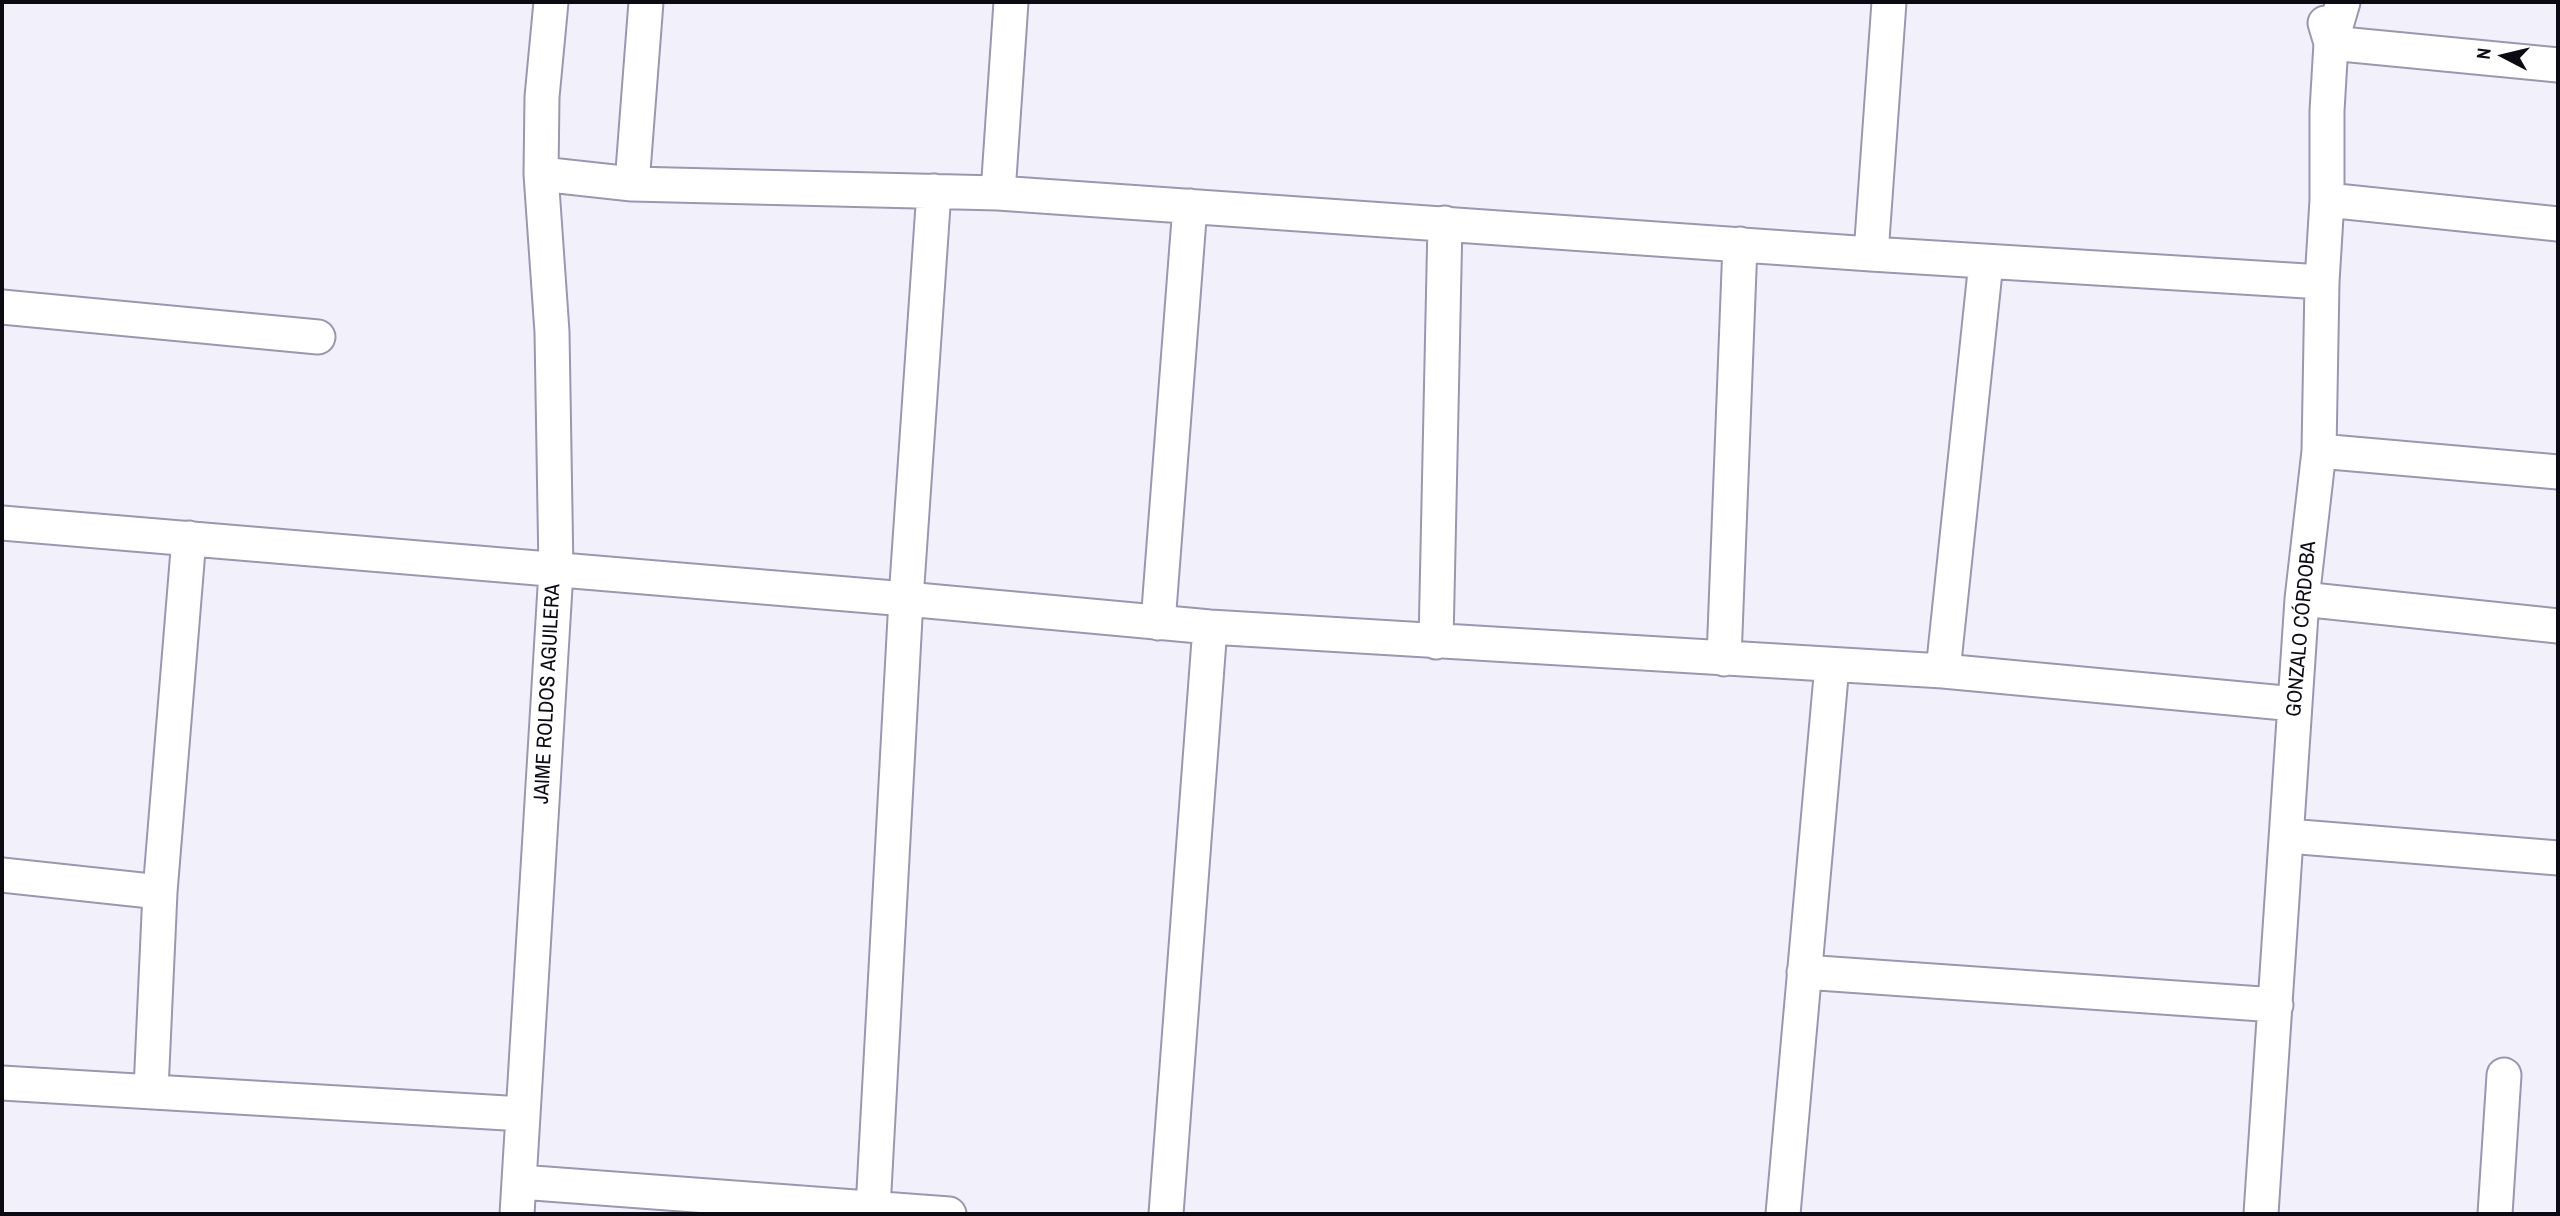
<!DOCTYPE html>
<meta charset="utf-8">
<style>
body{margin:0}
#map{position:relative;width:2560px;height:1216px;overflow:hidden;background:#f2f1fb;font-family:"Archivo Narrow",sans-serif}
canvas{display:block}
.frame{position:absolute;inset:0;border:4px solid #0c0a12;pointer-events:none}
.north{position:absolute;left:2469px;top:21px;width:70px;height:70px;-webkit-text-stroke:5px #fff;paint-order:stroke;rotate:277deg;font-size:19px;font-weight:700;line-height:28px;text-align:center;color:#0c0a12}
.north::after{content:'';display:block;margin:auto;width:24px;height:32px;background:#0c0a12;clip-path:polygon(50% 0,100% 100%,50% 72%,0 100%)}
</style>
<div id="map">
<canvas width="2560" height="1216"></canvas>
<div class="frame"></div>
<div class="north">N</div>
</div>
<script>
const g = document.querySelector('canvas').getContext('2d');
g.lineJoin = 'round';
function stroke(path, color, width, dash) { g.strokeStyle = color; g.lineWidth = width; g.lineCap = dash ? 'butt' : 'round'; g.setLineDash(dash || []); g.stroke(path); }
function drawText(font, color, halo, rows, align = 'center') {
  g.font = font + ' "Archivo Narrow",sans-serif'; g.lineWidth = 6; g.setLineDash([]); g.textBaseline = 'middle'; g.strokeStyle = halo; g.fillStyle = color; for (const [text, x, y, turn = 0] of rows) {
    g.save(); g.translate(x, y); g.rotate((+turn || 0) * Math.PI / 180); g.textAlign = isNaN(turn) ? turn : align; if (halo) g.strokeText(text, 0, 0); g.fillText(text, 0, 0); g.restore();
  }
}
const street = new Path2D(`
 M2325,23L2331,43L2558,65
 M541,174L632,184L998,193L1871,254L2322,282
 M632,184L646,2
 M998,193L1011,2
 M2327,200L2558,224
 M1871,254L1889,2
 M2,307L318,337
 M2319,451L2558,472
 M2,523L906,599L1210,627L1943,671L2295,704
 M2302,599L2558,626
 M1158,623L1190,206
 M1436,642L1445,223
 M1724,659L1740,244
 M1943,671L1986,262
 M2288,836L2558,858
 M2,875L160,892
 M1804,972L2276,1005
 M2,1083L523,1114
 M151,1090L160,892L189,538
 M520,1182L949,1214
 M873,1209L906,599L934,191
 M517,1214L556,571L552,332L541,174L542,97L551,2
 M1166,1214L1210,627
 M1783,1214L1832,665
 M2261,1214L2302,599L2319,451L2322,282L2327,200V111L2331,43L2343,2
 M2495,1214L2504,1075`);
stroke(street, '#9a97ae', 37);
stroke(street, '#fff', 33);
drawText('21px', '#0c0a12', '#fff', [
 ["GONZALO CÓRDOBA",2302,629,-85],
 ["JAIME ROLDOS AGUILERA",548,694,-87]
]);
</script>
